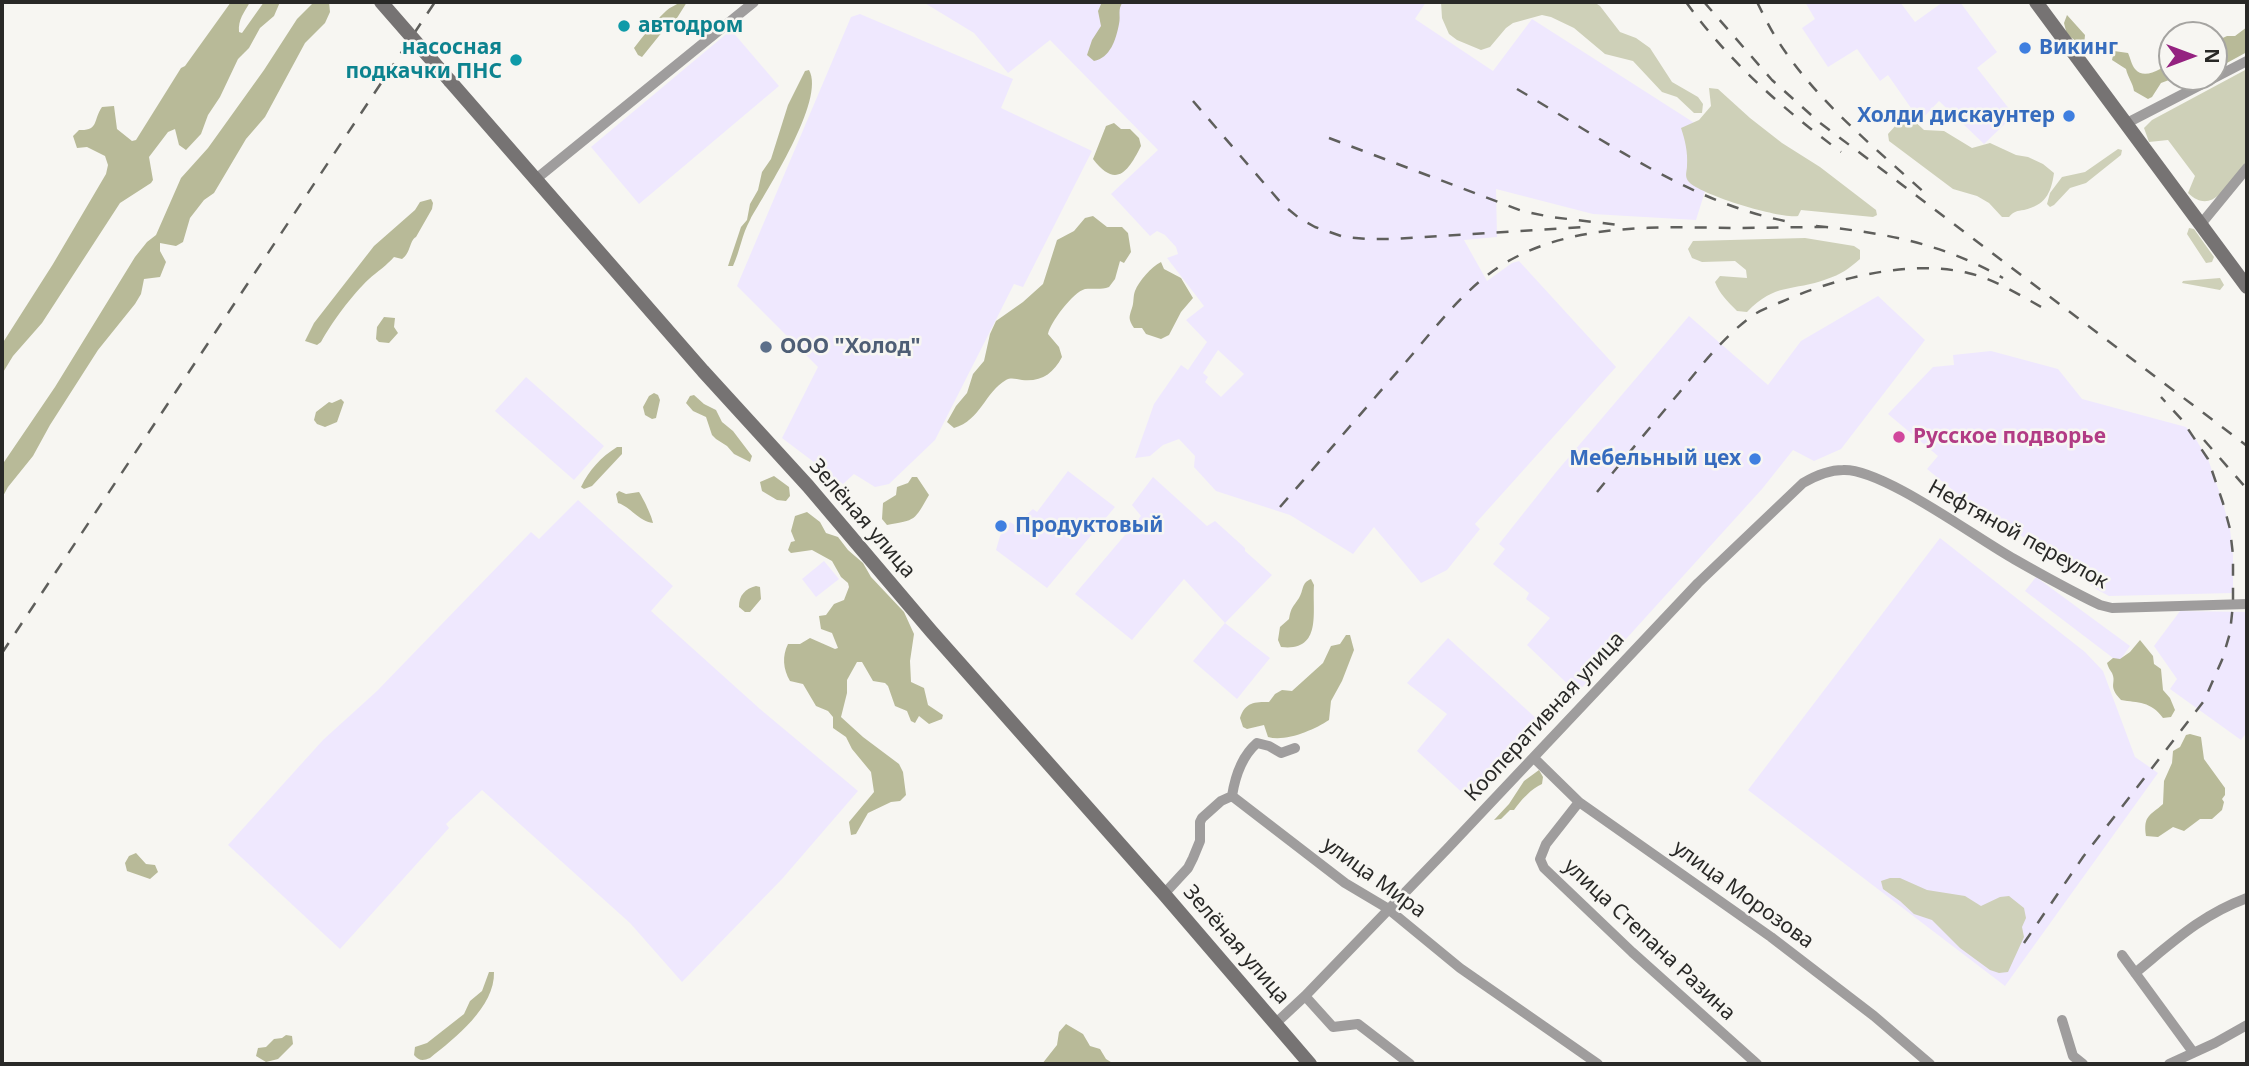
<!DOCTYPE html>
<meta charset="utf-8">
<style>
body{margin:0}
#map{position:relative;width:2249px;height:1066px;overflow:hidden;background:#f7f6f2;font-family:"Noto Sans",sans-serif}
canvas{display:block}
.frame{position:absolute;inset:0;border:4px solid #292927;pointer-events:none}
.north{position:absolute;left:2158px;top:21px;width:70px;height:70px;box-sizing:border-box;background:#f7f6f2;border:2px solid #a5a4a1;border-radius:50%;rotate:90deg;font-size:19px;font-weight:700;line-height:28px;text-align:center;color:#292927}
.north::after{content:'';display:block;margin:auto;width:24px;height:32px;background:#942280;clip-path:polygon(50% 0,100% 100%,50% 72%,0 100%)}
</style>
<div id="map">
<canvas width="2249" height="1066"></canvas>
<div class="frame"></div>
<div class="north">N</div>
</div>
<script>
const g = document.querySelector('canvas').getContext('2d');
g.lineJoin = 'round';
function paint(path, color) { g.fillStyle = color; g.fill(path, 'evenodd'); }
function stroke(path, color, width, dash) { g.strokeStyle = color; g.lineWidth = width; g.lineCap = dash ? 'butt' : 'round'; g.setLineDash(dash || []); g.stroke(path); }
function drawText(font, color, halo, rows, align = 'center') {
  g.font = font + ' "Noto Sans",sans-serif'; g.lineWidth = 5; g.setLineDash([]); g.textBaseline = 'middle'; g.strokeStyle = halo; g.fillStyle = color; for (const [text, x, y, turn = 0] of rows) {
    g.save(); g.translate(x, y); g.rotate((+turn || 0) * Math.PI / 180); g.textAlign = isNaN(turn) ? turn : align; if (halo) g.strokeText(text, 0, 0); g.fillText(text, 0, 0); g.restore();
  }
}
paint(new Path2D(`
 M923,2H1426L1415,19L1493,71L1532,19L1721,140L1696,220L1593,214L1496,189L1497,237L1464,240L1487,281L1512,263L1519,261L1616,367L1475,524L1480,529L1447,570L1421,583L1374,527L1353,554L1290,515L1216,491L1194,467L1195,456L1179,439L1163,445L1150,456L1135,458L1154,404L1181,365L1188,370L1207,342L1186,320L1204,306L1167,258L1178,254L1176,247L1165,235L1157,231L1150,236L1111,194L1158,150L1050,40L1008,73L974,33ZM1218,350L1244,374L1221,397L1205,382L1208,377L1203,373Z
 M1805,2H1900L1915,22L1943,2H1960L1997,52L1977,68L2014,115L1984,144L1939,101L1920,121L1888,75L1880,81L1857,49L1828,67L1802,28L1815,19Z
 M860,14L1013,79L1001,108L1092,151L1023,287L1014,284L935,440L889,484L875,487L854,474L843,484L782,438L818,367L737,286L851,17Z
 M731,30L779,86L639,204L591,147Z
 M1878,296L1925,340L1841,449L1814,461L1793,450L1762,489L1577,693L1527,645L1550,618L1526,599L1529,593L1493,564L1505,549L1499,544L1557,471L1689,316L1768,385L1801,341Z
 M1991,351L2058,369L2082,399L2186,427L2195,438L2208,459L2223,503L2230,529L2233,555V593L2109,596L2096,589L2047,553L1954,491L1927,469L1938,456L1888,414L1933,367L1954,365L1953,355Z
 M526,377L604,446L574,480L495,411Z
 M1068,471L1115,507L1047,588L996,550L1000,536L1010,522L1015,525L1033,509L1037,512Z
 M1153,477L1207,526L1215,521L1245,548V551L1272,575L1225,623L1270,658L1237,699L1193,661L1225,623L1184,579L1132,640L1075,594L1141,516L1132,505Z
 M578,500L673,586L651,611L760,709L858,791L782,879L682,982L630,923L482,790L446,824L449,828L340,949L228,845L323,740L377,691L531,532L539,539Z
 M1940,538L2085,652L2103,671L2135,757L2158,773L2005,986L1748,790Z
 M824,561L839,579L816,597L802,579Z
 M2036,577L2130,646L2120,660L2113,658L2025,591Z
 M2180,611L2247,612V732L2241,740L2170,689L2177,679L2154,646Z
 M1448,638L1538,720L1468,798L1417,751L1447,714L1407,683Z`), '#efe8fe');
paint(new Path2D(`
 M1441,2H1594L1600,6L1620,32L1636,38L1650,48L1672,82L1698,97L1703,104L1702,113H1694L1677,97L1662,92L1633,61L1605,54L1574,28L1551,17L1542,15L1513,23L1506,28L1490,47L1481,50L1457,40L1449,34L1442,18Z
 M2247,69C2247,84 2249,154 2246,163C2243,169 2237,175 2232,180C2220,196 2207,211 2188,193L2195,176L2168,140L2149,142L2144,128L2152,120Z
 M1709,88L1718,89L1750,118L1782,143L1820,167L1876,210L1877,215L1873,217L1801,210L1798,216C1780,219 1701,195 1689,182C1684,177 1687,171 1687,166C1688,152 1685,140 1681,128L1699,120L1711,106Z
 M1905,115L1910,117L1924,130L1944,131L1972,148L1990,143L2016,155L2028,157L2043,164L2054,173C2051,194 2045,205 2024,210C2017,211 2014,211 2009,217H2002L1989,203L1977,196L1953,189L1889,141L1888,134Z
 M2118,149L2122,150L2121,155L2086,183L2070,188L2054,205L2050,207L2047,204L2050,193L2062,177L2085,172Z
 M2189,228L2194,229L2214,257L2212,262L2206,263L2187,234Z
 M1805,238L1854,246L1860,250V259C1850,268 1840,275 1827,279C1792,292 1776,282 1747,312L1737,311C1728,302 1719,293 1715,282L1720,276L1747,278L1746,270L1735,261L1702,262L1692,258L1688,249L1693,241Z
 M2220,278L2224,285L2220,290L2182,283L2183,281Z
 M1890,878H1900L1927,890L1965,896L1981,906L2000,897L2009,896L2024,908L2026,918L2022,927L2024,937L2008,972L1999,973L1990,970L1960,948L1932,920L1914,914L1900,901L1883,889L1881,881Z`), '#ced0b8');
paint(new Path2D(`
 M231,2H250C244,13 238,19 239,32L242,33L264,2H280L274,16L260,28L249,48L238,59L220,97L208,115L201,134L186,150L179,145L175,129L168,132L149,157L153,180L151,183L120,203L42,323L13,356L2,374V344L53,264L106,174L108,165L105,156L87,147L77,148L73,136L79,130C99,131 93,120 102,107L114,106L117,129L132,141L136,140L181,68L185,66Z
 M314,2H329L330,12L325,23L305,43L265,117L246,139L214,193L204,200L190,218L183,242L176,246L160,243V251L166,262L160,277L144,279L141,294L135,304L98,350L50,425L33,456L8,487L2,498V465L55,387L135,257L147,242L156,235L181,178L208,148L264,70L297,19Z
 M681,2H687L677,18L667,26L642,57L638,55L634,48C644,35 654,22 666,11C670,7 676,5 681,2Z
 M1102,2H1123C1117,10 1121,15 1119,24C1116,40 1110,58 1094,61L1087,55L1092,40L1101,26L1098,11Z
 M2067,15L2085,35L2084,46L2067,35L2064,23Z
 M2247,27V52L2214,70V42L2227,36H2235Z
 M2114,51L2128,53C2130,57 2132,66 2135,69C2145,81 2163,67 2172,62V77H2177L2161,83L2152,97L2148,99L2134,91C2133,83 2128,78 2126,69L2112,60Z
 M809,70C826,100 766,191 750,220C742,234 740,251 733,266H728L741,227L747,220L750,204L758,190L762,172L771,159L788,105L805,71Z
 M1114,123L1121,129H1130L1139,138L1141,146C1128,172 1116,189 1093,159L1106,126Z
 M431,199L433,203L432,209L416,237C409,241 411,253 402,259L394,257C387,265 377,272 369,279C352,295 332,322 321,342L317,345L305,341L314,323L374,246L415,210L420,202Z
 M1093,216L1107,227H1122L1128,233L1131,252L1124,263L1120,261L1115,279L1109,287C1101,290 1093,288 1085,289C1073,292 1050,323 1048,334L1059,347L1062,357C1053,374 1041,382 1022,380C1016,379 1011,377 1006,380C985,392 981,420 954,428L947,422L956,406L967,393L973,374L984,361L990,334L996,321L1023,302L1043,284L1057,240L1074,231L1085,218Z
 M1161,262L1164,269L1181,278L1193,298L1181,312L1169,335L1161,339L1146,334L1142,328H1134C1128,319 1129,317 1132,308C1134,303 1133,296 1135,291C1139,281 1151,267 1161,262Z
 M384,317L395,318L394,327L398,333L389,343L379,342L376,339L377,327Z
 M654,393L658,395L660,400L656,418L652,419L645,415L643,407L649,396Z
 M694,395L704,404L716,410L722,422L733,431L752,456L750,462L734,454L727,446L716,439L712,435L706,417L693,411L686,403L690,396Z
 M341,399L344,402L337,422L325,427L317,424L314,420L316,412L329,402L332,403Z
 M617,447H622V454L592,486L584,489L581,487C589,470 601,457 617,447Z
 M774,476L789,487L790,496L786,501L777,500L762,491L760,482Z
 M912,477H917L929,495C914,521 916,520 887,525L882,519L883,503L896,495L897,487L908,483Z
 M619,491L626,494L639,492C643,498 652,516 653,523C638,521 631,507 618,503L616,494Z
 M807,512L820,522L826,533L838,537L848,550L863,563L871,577L904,612L914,634L910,661L911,682L924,688L928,705L943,715L942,719L929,724L919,716L915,723L911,721L907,711L895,706L888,686L885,683L873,681L862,662H857L847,680V693L841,717L863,737L899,764L903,772L906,795L900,801L891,802L868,813L856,834L851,835L849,822L874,792L871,772L852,749L846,737L833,728V717L828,711L816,706L803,684L790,681C783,669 782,656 788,644H800L810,638L835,649L838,648L832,633L821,629L819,616L826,615L834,604L844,600L849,587L848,583L841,577L832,561L812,550L791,553L788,550L791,542L795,541L791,531L795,516Z
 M1311,579L1314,585C1312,611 1323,652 1281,647L1278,640L1280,627L1289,619C1291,607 1293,607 1299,598C1304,590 1301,583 1311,579Z
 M756,586L760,587L761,599L750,612H745L739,607C739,595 745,589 756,586Z
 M1346,635H1350L1354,650L1342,681L1331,701L1329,720C1314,730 1286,742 1268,737L1264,725L1247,729L1243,727L1240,718C1245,702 1255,702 1269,702L1275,694L1282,690L1292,691L1323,663L1331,646L1340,644Z
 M2140,640L2153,656L2154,664L2161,669L2163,690L2170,698L2175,710L2171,717L2163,718C2151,701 2138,703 2121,700C2107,685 2117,684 2112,673C2110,670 2108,667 2107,663L2113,658L2120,659L2130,652Z
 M2190,734L2201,737L2204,759L2225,788V795L2222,799L2224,802L2222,810L2212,819H2200L2184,831L2173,827L2158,837L2146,836C2143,815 2150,816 2163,804L2164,781L2172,763L2173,751L2180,747L2186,735Z
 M1539,770L1543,777L1542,784C1532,788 1520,801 1514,810H1510L1501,819L1494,820L1509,804L1524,781Z
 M136,853L146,864L155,865L158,872L150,879L127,871L125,863L129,856Z
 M489,972H494C495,1007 455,1038 430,1058C423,1061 419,1061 414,1055L415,1047L427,1043L464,1014L470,1001L482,991Z
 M1066,1024L1083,1034L1090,1046L1100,1049L1106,1059L1114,1064H1042L1057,1045L1059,1032Z
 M286,1035L292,1036L293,1044L278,1059L266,1062L256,1056L258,1048L266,1047L274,1039L282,1038Z`), '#b8ba98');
stroke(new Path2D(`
 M2127,123L2247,61
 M536,179L754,2
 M2201,224L2247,168
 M1534,758L1579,802L1771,937L1874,1016L1930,1064
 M1232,796L1345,883L1387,908L1460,968L1598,1064
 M1232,796C1235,777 1242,756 1257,743L1269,746L1281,753L1295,748
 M1579,802L1546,844L1540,859L1544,868L1632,952L1757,1064
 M1164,894L1188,868L1193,858L1200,841V822L1202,818L1221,801L1232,796
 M2122,955L2193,1052
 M2135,973C2173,942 2201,915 2247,898
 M1305,996L1333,1027L1358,1024L1410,1064
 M2062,1020L2073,1056L2083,1064
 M1276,1023L1305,996L1447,849L1698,583L1803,483C1815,476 1828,470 1843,470C1882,468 1976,538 2014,559C2042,575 2071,591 2100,605L2112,608L2247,604
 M2169,1064L2215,1043L2247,1025`), '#9f9d9d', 10);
stroke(new Path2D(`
 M2036,2L2247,287
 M450,81L703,371L808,486L931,631L1164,894L1310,1064`), '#767373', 14);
stroke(new Path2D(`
 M1686,2C1729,62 1782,108 1841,152
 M1704,2L1772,80L1819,122L2247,446
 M1757,2C1764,16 1771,31 1780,44C1819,103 1874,147 1926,194
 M1517,89C1601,138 1689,202 1785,221
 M1193,101L1282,204L1299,218L1315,227L1344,237L1367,239H1394L1585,227
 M1329,138L1522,211L1551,217L1619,225
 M1816,226C1886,233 1941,243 2003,278
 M2204,440L2247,489
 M1597,492C1624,459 1651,426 1679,393C1700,367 1721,340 1748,319C1757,311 1770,307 1781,302C1835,278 1910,259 1968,273C1995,279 2021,296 2045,309
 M1280,507C1322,459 1363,411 1405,363C1438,325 1470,280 1516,257C1582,223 1662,227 1734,228C1765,228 1795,227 1825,227
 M2,653L435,2
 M2024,943L2083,857L2204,701L2222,660L2230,633L2233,604V555L2230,529L2223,503L2208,459L2182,420L2161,397`), '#5f5f5c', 2.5, [12, 12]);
stroke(new Path2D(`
 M381,2L450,81`), '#767373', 14);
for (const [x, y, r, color] of [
 [624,26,7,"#0f9aa8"],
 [2025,48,7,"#3f7fe0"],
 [516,60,7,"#0f9aa8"],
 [2069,116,7,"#3f7fe0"],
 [766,347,7,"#5c6f8a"],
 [1899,437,7,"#d1479c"],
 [1755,459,7,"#3f7fe0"],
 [1001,526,7,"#3f7fe0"]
]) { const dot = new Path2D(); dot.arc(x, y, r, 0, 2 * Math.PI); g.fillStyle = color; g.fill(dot); stroke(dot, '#f7f6f2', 2.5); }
drawText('bold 21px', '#0d838f', '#f7f6f2', [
 ["автодром",638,26],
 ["насосная",502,48,"right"],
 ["подкачки ПНС",502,72,"right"]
], 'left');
drawText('bold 21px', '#366cbe', '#f7f6f2', [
 ["Викинг",2039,48],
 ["Холди дискаунтер",2055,116,"right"],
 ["Мебельный цех",1741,459,"right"],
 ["Продуктовый",1015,526]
], 'left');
drawText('bold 21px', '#4e5e75', '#f7f6f2', [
 ["ООО \"Холод\"",780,347]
], 'left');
drawText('bold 21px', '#b23c85', '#f7f6f2', [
 ["Русское подворье",1913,437]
], 'left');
drawText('21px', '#292927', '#f7f6f2', [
 ["Зелёная улица",862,519,49],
 ["Нефтяной переулок",2018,535,29],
 ["Кооперативная улица",1545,717,-47],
 ["улица Мира",1374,878,36],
 ["улица Морозова",1743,895,36],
 ["улица Степана Разина",1649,940,43],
 ["Зелёная улица",1236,945,49]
]);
</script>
